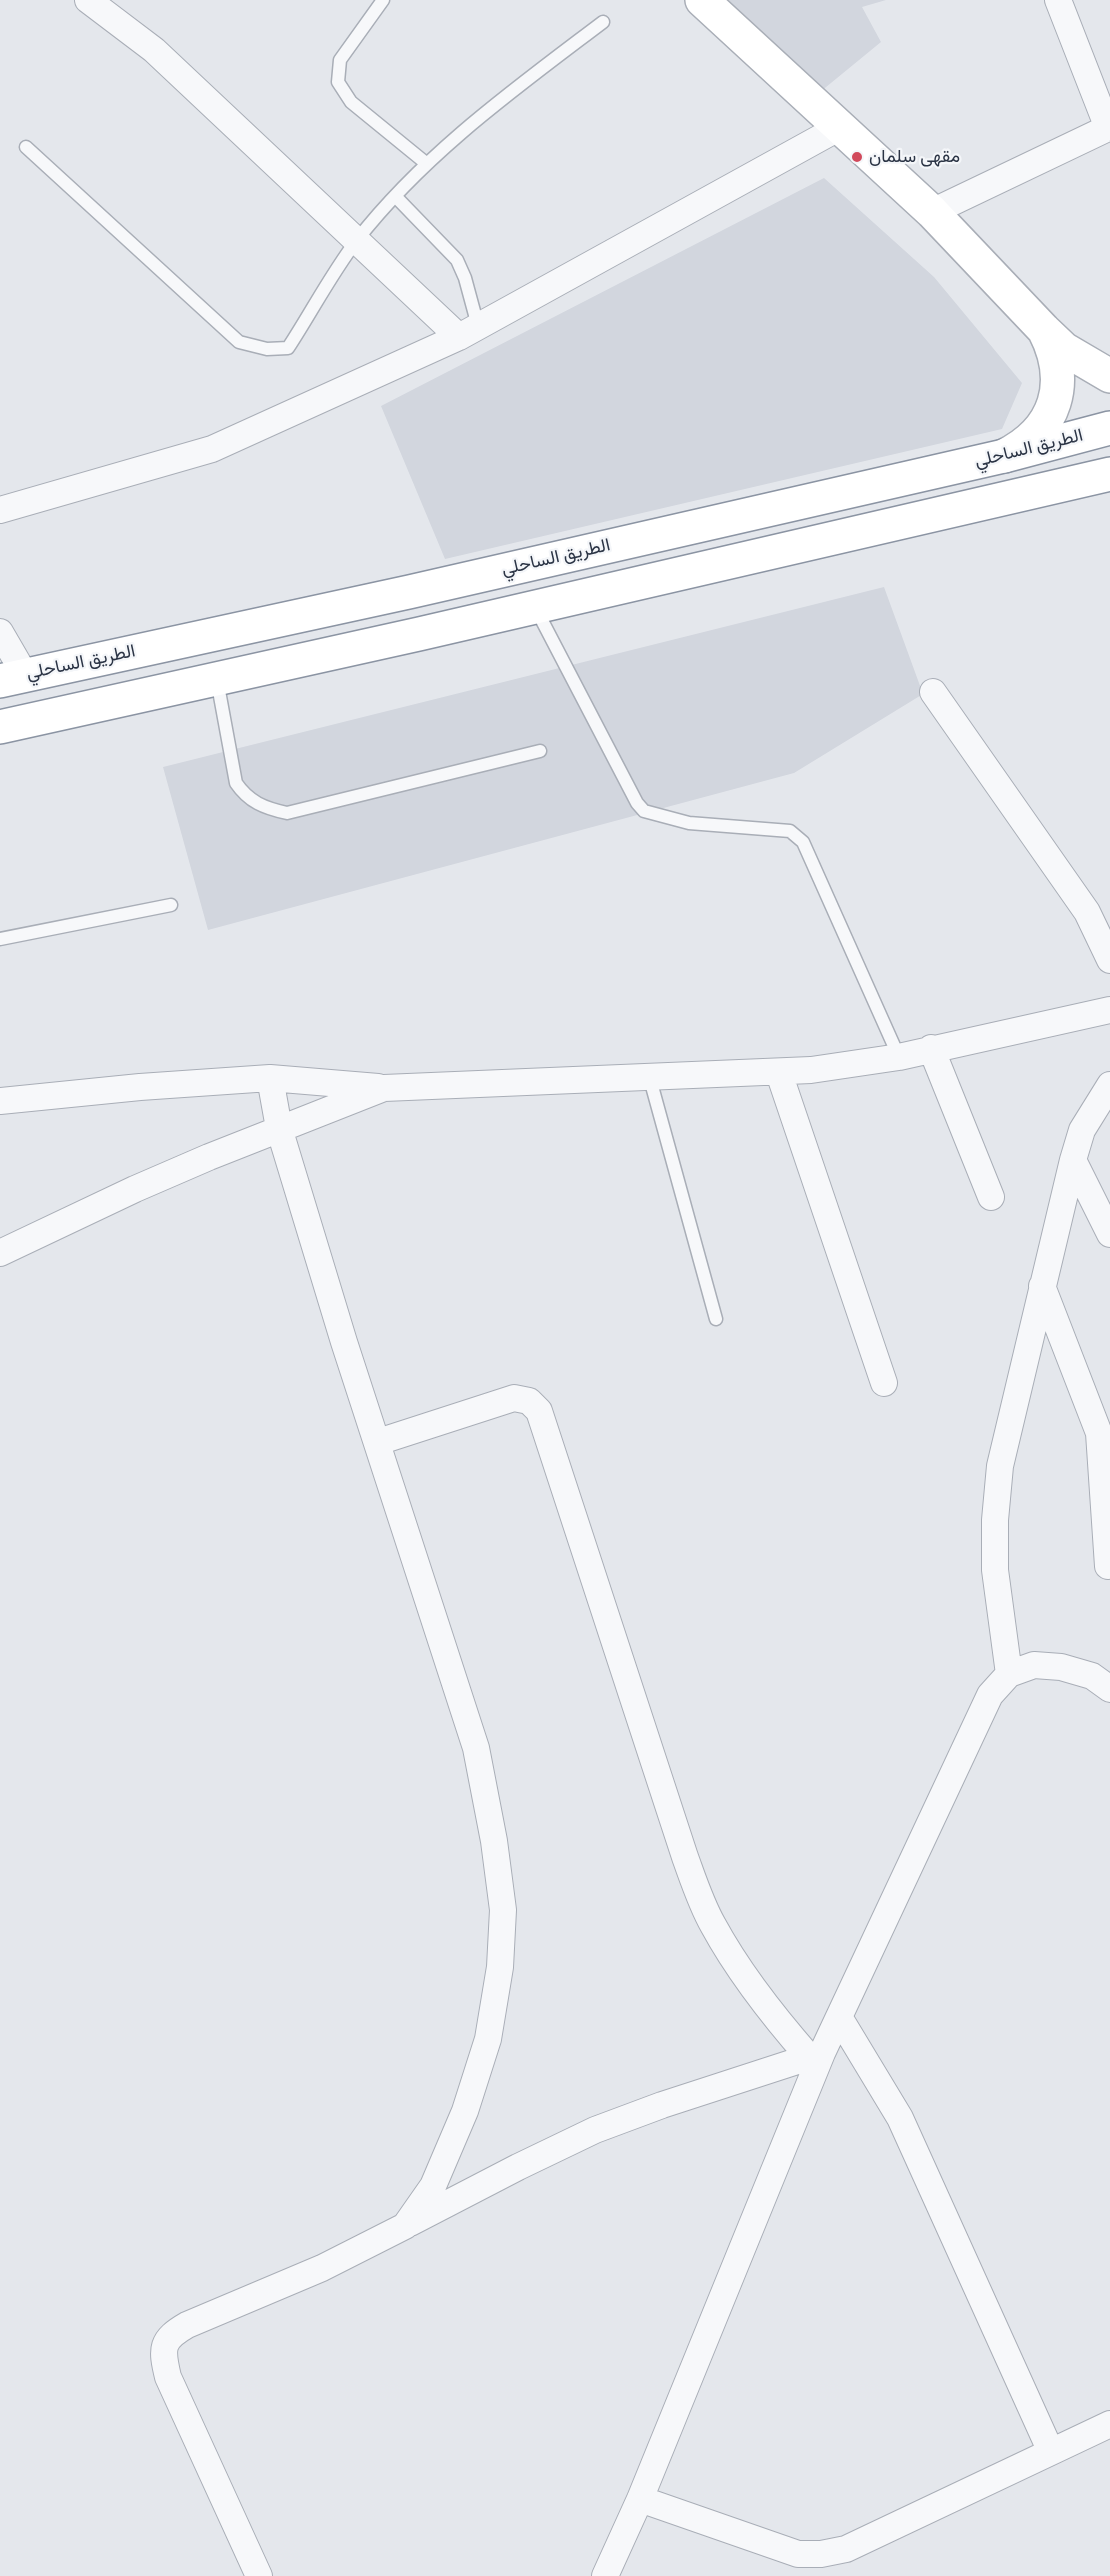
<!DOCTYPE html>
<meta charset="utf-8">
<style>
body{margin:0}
canvas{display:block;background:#e4e7ec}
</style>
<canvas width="1110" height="2576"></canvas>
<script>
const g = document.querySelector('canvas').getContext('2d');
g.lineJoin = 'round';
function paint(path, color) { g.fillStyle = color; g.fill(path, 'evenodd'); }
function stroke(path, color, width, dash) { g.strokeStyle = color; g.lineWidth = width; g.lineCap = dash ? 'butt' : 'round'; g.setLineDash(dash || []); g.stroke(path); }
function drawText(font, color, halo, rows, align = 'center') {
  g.font = font + ' "Roboto Condensed",Vazirmatn,sans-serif'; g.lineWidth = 4.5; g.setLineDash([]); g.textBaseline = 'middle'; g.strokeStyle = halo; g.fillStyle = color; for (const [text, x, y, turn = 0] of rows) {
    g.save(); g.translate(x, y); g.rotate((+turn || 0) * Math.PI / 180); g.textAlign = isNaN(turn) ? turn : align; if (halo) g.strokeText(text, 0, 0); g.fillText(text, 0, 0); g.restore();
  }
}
paint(new Path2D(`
 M727,0H886L862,7L881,42L820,92Z
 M824,178L934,277L1022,383L1002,429L445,559L381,406Z
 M884,587L923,694L794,773L208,930L163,767Z`), '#d2d6de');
const service = new Path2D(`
 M383,0L340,60L338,82L351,102L427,164
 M26,147L239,342L267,349L288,348C311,313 331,274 357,240C425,153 516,88 603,22
 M396,197L457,260L465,278L478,326
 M536,609L637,803L644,811L689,823L790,831L803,842L899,1057
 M217,680L236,783C249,802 264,808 287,813L540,751
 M0,939L171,905
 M650,1079L716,1319`);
const minor = new Path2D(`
 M88,0L154,50L459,337
 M1058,0L1108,128
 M932,212L1110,127
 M0,510L212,449L459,337L840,127
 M0,632L25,675
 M933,692L1087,912L1110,960
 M931,1048L991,1197
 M779,1073L884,1383
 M0,1101L140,1087L270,1078L378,1087
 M1073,1160L1110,1234
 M0,1253L135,1189L209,1157L384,1088L811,1070L899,1057L1110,1010
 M1042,1286L1099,1433L1108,1566
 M378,1442L514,1398L529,1401L539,1411L685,1857C693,1879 701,1904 713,1925C739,1973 773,2016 809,2057
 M1009,1674L995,1570V1520L1000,1466L1073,1160L1082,1130L1110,1085
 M839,2017L900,2118L1051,2452
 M410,2223L518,2167L595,2130L662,2105L822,2053
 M640,2499L798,2554H821L846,2549L1110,2424
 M259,2576L168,2377C161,2348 161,2340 187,2325L322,2268L405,2226L433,2186L465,2111L488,2039L500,1967L503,1910L494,1841L476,1748L344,1342L279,1128L270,1078
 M605,2576L640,2499L822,2053L990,1695L1009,1674L1034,1665L1061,1667L1092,1676L1110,1689`);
const secondary = new Path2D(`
 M702,0L932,212L1044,330L1064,349L1110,376
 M1004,456C1057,430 1071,382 1044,330`);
const trunk = new Path2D(`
 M0,681L409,592L1004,456L1110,428
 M0,727L419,634L1110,474`);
stroke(service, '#a9aeb7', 15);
stroke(minor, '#a9aeb7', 28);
stroke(secondary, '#a9aeb7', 36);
stroke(trunk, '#8b94a3', 36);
stroke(service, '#f7f8fa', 12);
stroke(minor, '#f7f8fa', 26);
stroke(secondary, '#fff', 33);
stroke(trunk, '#fff', 33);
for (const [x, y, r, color] of [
 [857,157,6,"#d1495b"]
]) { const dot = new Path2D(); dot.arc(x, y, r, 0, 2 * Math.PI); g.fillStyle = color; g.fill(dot); stroke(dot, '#f4f6f9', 2); }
drawText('18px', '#2b3445', '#f4f6f9', [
 ["مقهى سلمان",869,157]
], 'left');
drawText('18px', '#2b3445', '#f4f6f9', [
 ["الطريق الساحلي",1029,449,-14],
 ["الطريق الساحلي",556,558,-13],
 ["الطريق الساحلي",81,663,-12]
]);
</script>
